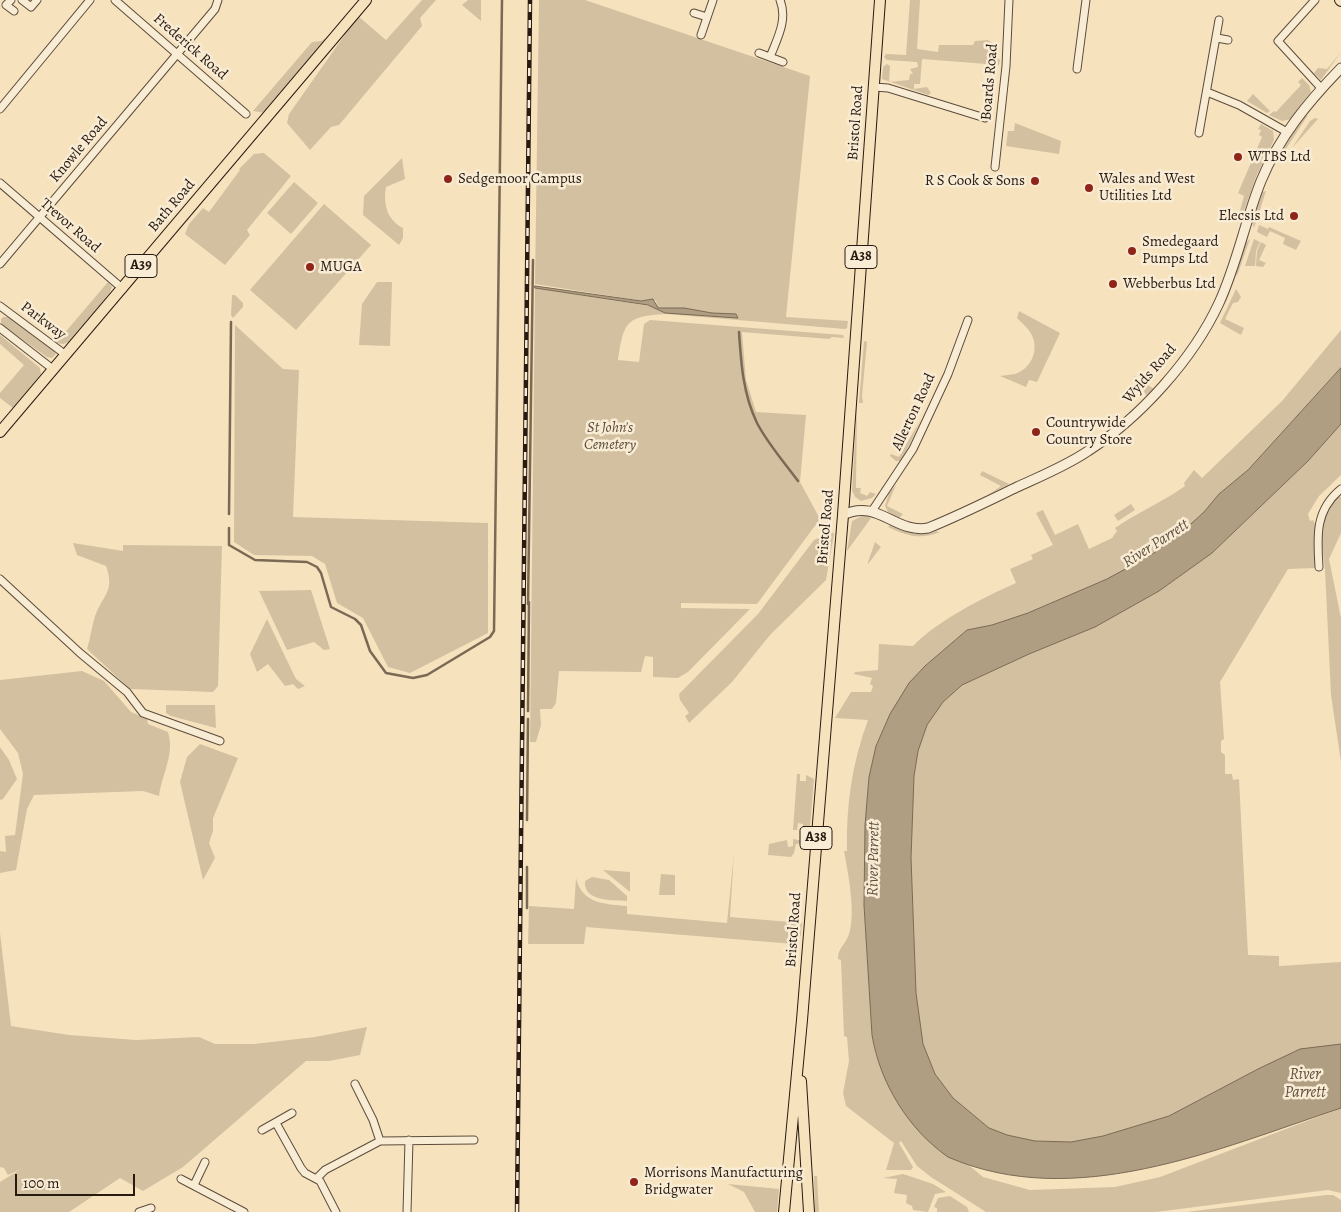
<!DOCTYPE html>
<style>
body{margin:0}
#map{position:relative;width:1341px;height:1212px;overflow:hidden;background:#f6e2bd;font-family:Alegreya,serif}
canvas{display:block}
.scale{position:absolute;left:15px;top:1174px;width:120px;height:22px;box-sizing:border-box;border:2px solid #281911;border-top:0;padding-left:6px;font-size:15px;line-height:18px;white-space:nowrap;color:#281911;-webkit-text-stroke:4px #f9ecd4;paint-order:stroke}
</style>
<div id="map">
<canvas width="1341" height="1212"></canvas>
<div class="scale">100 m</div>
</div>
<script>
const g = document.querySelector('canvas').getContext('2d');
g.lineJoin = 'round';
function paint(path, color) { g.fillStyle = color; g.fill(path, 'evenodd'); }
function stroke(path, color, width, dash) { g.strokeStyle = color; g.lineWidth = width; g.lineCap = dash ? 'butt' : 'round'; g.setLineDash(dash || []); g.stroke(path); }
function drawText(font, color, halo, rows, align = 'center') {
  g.font = font + ' Alegreya,serif'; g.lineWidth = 5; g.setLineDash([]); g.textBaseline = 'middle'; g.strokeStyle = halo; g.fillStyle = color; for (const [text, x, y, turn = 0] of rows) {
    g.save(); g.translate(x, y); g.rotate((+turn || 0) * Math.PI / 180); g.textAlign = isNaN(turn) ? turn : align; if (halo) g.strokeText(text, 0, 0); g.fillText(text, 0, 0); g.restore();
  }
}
paint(new Path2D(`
 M422,0H436L420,18L422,26L339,125L331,127L310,150L287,123L289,114L358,16L386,40Z
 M468,0H481V21L462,5Z
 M539,0H585L810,76L786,317L848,321L847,328L845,329L666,314C625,316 624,323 618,360L639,362L644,324L650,320L843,335L844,338L832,337L829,339L742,332L746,380L756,412L806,415L800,482L820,519L757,604L681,603V608L750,609L688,672L678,678L653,677V657L645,656L641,672L559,671L556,703L552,709H540L541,725L536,742H530L535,288L657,307L656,301L651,299L643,301L535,284ZM659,308H684L712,313L736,314L738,317L665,313Z
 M910,0H920L917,49L938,52L939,45H973L975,41L988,40L994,44L995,56L1000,60L999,65L922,59L920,84H914V89L927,87L931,93L928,95L882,79L883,67L887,64L890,66L889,82L909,80L910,74H913L910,69L918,67L917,62L887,60L884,57L886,54L906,55Z
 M330,35L265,113L253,111L312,42L321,41Z
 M1341,52L1321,80L1314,73L1318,68L1327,69Z
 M1302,78L1309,85L1311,92L1291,119L1282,121L1269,115L1274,111L1276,112L1301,85L1298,82Z
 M1253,94L1270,111L1267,113L1247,101Z
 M1308,115L1280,158L1278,156C1286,143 1294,122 1308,115Z
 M1315,118L1318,119L1292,148L1310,121Z
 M1015,123L1061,141L1059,154L1006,146L1008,131H1014Z
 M1261,124L1273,131L1274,140L1256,177L1241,219L1238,218L1244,196L1238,193L1262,137L1259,135L1261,130L1258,129Z
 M264,153L291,176L247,230L250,235L225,265L185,234L189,224L203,208L209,212L240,170L239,169L254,154Z
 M402,158L405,179L386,187C383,204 387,220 403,228V238L399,245L363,215L364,196Z
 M294,182L318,203L291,234L267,213Z
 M1266,191L1254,228L1252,222L1262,192Z
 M324,204L371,245L296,330L250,290Z
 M1259,225L1268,229L1269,227L1301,241L1296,250L1283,244L1285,238L1270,231L1267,237L1257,232Z
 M1250,239L1237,276C1234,267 1242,244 1250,239Z
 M1254,239L1260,242L1256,251L1255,266H1245Z
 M1261,242L1266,245L1259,260L1266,263L1263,267L1256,266L1257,251Z
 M108,282L112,287L110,292L73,341L63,344L56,343Z
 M377,282H392L390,346L359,345L362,304Z
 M1236,289L1241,297L1238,302L1233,303L1225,319L1244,328L1241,335L1220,323Z
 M232,295H235L243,303V307L233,318L231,315Z
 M1019,311L1060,333L1037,382L1029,380L1026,387L1000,376C1005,375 1010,375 1015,374C1033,368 1040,347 1030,332C1027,327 1021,322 1017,318Z
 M3,317H9L53,349L56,354L52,358L47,357L1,324V319Z
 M235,325L283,369L299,370L293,517L488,523V633L410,673L388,667L363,618L337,603L325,564L312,556L254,555L234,542Z
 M1341,330V368L1248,470L1219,494L1204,512L1180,534L1131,568L1087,588L1028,613L992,625L967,630L925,666L890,714L876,746L869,777L865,825L864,905L872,1035L876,1055L901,1109L983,1177L1030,1190L1115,1187L1160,1177L1341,1108V1193L1328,1190L1156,1212H986L931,1177L917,1166L901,1141L899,1143L913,1167L911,1170H886L894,1143L846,1106L843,1093L849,1061L847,1037L844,1036L841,960L838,959C837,949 846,944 849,934C856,913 848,872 844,851H847C846,805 852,763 868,720L835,718L851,692H871L873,686L870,684L872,678L854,674L855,672L878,670L879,644L913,646C937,621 984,597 1016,583L1010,569L1033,559L1031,555L1053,545L1036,513L1043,510L1055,535L1078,524L1089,549L1112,538L1117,531L1115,528C1138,512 1163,502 1185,486L1184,483L1194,470L1202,478L1282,401Z
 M0,335L40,368L41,374L13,408L0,398V393L24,365L0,344Z
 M864,341L867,342L862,396L863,403H859Z
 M1133,375L1154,389L1147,396Z
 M857,407L856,488H861L860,493L867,496L870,492L876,494L872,498L861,501L855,497L852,490Z
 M921,419L902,461H896L890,456L891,454L899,457Z
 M1341,424V475L1319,496L1308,514L1310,521L1313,520L1315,524V568L1288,569L1220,682L1224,739L1221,741V752L1225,755V774H1232L1233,780L1239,779L1248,955L1279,956V966L1341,962V1044L1300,1049L1258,1069L1169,1116L1103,1136L1071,1142L1035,1141L1007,1135L989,1128L953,1098L935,1074L923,1044L916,993L911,858L914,776L918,751L927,725L943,702L962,685L1029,654L1095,627L1159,591L1212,553L1308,461Z
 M982,471L1009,484L988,495L1001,486L980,475Z
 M896,485L887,506L903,514L899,518L888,512L885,506L889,493Z
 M1338,496L1341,497V533L1329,559L1341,618V762L1331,695L1325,570L1321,536L1324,518L1334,499Z
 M1131,504L1135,510L1118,521L1114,515Z
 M864,515L871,518L847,551L852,521Z
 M891,524L915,534L935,531L940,532C920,540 907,536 888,527Z
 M832,532L834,534L826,580L770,635L732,682L689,723L685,716L689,713L680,700L679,694L758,614L814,540Z
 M875,542L881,547L868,564V562Z
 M73,543L123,551V545L222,546L218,686L213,692L130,689L87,649C91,637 92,622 97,611C106,593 114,588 106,566L77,555Z
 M311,590L330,649L324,650L314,642L287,650L259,591Z
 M267,619L296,679L305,686L298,689L293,684L285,686L268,664L257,672L250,654Z
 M82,671L104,681L131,712L147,719L148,724L168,732C175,754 162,774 159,796L143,791L34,795L27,809L16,870L0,873V851L6,852L5,836L15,835L23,774L18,753L0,729V680Z
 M166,705H215L216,728L171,716L166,713Z
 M200,744L238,758L213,818V831L209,843L215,858L203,880L180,782L187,757Z
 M0,747L9,760L17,779L3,799L0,800Z
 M797,774H800V781H806V775L814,779L810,827L807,830L803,831V824L798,823L797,830H793Z
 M793,839L809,842L796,844L794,853L791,857L768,855L769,844L787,840L788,847L793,846Z
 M734,853L730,917L802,923L801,936L794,940V944L586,927L584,944H528L529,906L574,909L576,878C582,904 605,904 627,906V914L727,923Z
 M603,870L630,872V892Z
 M661,874L675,875V895H659Z
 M592,877L609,880L627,896V901C613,900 583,902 585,881Z
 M0,933L11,1026L69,1035L136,1040L199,1037L215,1044H254L315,1037L367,1027L360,1055L329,1061H306L183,1167L143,1191L120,1178L69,1212H0V1182L21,1169L8,1175L4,1168L0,1167Z
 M903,1174L933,1184L946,1192L935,1194L928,1212L913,1210L912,1206L906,1203L907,1195L894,1193L897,1179L883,1178Z
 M814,1176H817L819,1212H815Z
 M728,1184L779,1189L777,1212H755L744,1192Z
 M1326,1195H1333L1341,1200V1212H1186Z
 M950,1196L967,1207L969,1212H937V1208L934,1207L938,1198Z`), '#d3c0a0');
const water = new Path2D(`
 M535,286L641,301L653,299L658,308H684L712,313L736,314L738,318L665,313L648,305L535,288Z
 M1341,368V424L1308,461L1212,553L1159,591L1095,627L1029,654L962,685L943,702L927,725L918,751L914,776L911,858L916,993L923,1044L935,1074L953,1098L989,1128L1007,1135L1035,1141L1071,1142L1103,1136L1169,1116L1258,1069L1300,1049L1341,1044V1108C1218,1149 1074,1212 948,1157C908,1129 880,1083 872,1035L864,905L865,825L869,777L876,746L890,714L909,683L925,666L967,630L992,625L1028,613L1107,579L1151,555L1180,534L1204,512L1219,494L1248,470Z`);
paint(water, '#b09e83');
stroke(water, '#7a6955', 1);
stroke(new Path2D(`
 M739,332C741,363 743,394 757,423C768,444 784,462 798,481
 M229,514L231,322
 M229,528V545L255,560L307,562L317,567L321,573L331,607L355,619L361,625L370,651L386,673L413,678L427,675L490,637L494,631L502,0
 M528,604L533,260
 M528,711L529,602
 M527,820L528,719
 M527,908V867`), '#7a6955', 2.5);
const minor = new Path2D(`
 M11,0L6,5L14,11
 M22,0L31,7L37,0
 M115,0L246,114
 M1315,0L1278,41L1321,88
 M694,13L707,17
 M701,35L713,0
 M1217,38L1228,40
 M759,53L783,62
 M770,57C777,39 788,20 780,0
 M1077,69L1086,0
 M874,87L888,88L985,118
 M1207,92L1239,105L1287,132
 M0,109L90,0
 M1199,133L1219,20
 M995,167L1006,66L1009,0
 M0,183L123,289
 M0,264L215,9L218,0
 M0,306L66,355
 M0,328L54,370
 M872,511L913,449L948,374L968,320
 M1319,567C1317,536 1315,510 1341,489
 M0,579L80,653L127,692L143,713L220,741
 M355,1084L373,1120L380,1141
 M276,1123L301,1168L305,1173L320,1181L336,1212
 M262,1130L292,1113
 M317,1178L325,1170L380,1141L474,1140
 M181,1179L244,1212
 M194,1185L205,1162
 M139,1212L151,1208
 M407,1212L409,1140`);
const tertiary = new Path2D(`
 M843,515C878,498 895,534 928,528C958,516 988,501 1017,487C1041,476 1066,466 1088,451C1140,418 1193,359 1219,303C1237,264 1245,221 1261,181C1279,137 1308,102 1341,68`);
const primary = new Path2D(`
 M1340,0L1341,1
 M0,432L366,0
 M801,1081L809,1212
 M784,1212L802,1020L843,515L880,0`);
stroke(minor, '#5c4b3c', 9);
stroke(tertiary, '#5c4b3c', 11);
stroke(primary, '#281911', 12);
stroke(minor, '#f9ecd4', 7);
stroke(tertiary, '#f9ecd4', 9);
stroke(primary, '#f6e2bd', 10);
const rail = new Path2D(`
 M517,1212L530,0`);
stroke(rail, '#281911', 4.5);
stroke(rail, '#f9ecd4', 2.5, [8]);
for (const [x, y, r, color] of [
 [1238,157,5,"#8f2418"],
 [448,179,5,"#8f2418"],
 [1035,181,5,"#8f2418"],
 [1089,188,5,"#8f2418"],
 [1294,216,5,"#8f2418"],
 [1132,251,5,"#8f2418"],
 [310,267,5,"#8f2418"],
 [1113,284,5,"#8f2418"],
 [1036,432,5,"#8f2418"],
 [634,1182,5,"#8f2418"]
]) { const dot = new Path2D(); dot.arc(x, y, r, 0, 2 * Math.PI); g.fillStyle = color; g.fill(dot); stroke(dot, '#f9ecd4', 2); }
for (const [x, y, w] of [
 [861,257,32],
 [141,266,32],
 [816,838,32]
]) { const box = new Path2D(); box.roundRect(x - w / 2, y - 11.5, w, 23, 4); g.fillStyle = '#f9ecd4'; g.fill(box); stroke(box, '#281911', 1); }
drawText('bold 14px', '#281911', null, [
 ["A38",861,257],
 ["A39",141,266],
 ["A38",816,838]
]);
drawText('15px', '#281911', '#f9ecd4', [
 ["Frederick Road",190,47,41],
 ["Boards Road",990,82,-85],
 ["Bristol Road",856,123,-86],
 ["Knowle Road",79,150,-50],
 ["Bath Road",172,206,-50],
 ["Trevor Road",70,226,41],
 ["Parkway",43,321,37],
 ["Wylds Road",1150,374,-49],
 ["Allerton Road",914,412,-65],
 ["Bristol Road",826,527,-85],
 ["Bristol Road",794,930,-86]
]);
drawText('15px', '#281911', '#f9ecd4', [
 ["WTBS Ltd",1248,157],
 ["Sedgemoor Campus",458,179],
 ["Wales and West",1099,179],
 ["Utilities Ltd",1099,196],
 ["R S Cook & Sons",1025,181,"right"],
 ["Elecsis Ltd",1284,216,"right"],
 ["Smedegaard",1142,242],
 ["Pumps Ltd",1142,259],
 ["MUGA",320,267],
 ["Webberbus Ltd",1123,284],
 ["Countrywide",1046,423],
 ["Country Store",1046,440],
 ["Morrisons Manufacturing",644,1173],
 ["Bridgwater",644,1190]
], 'left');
drawText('italic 15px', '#5b4b3c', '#f9ecd4', [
 ["St John's",610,428],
 ["Cemetery",610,445]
]);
drawText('italic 16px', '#5e4e3f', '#f9ecd4', [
 ["River Parrett",1156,544,-33],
 ["River Parrett",874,859,-89],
 ["River",1305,1075],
 ["Parrett",1305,1093]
]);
</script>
